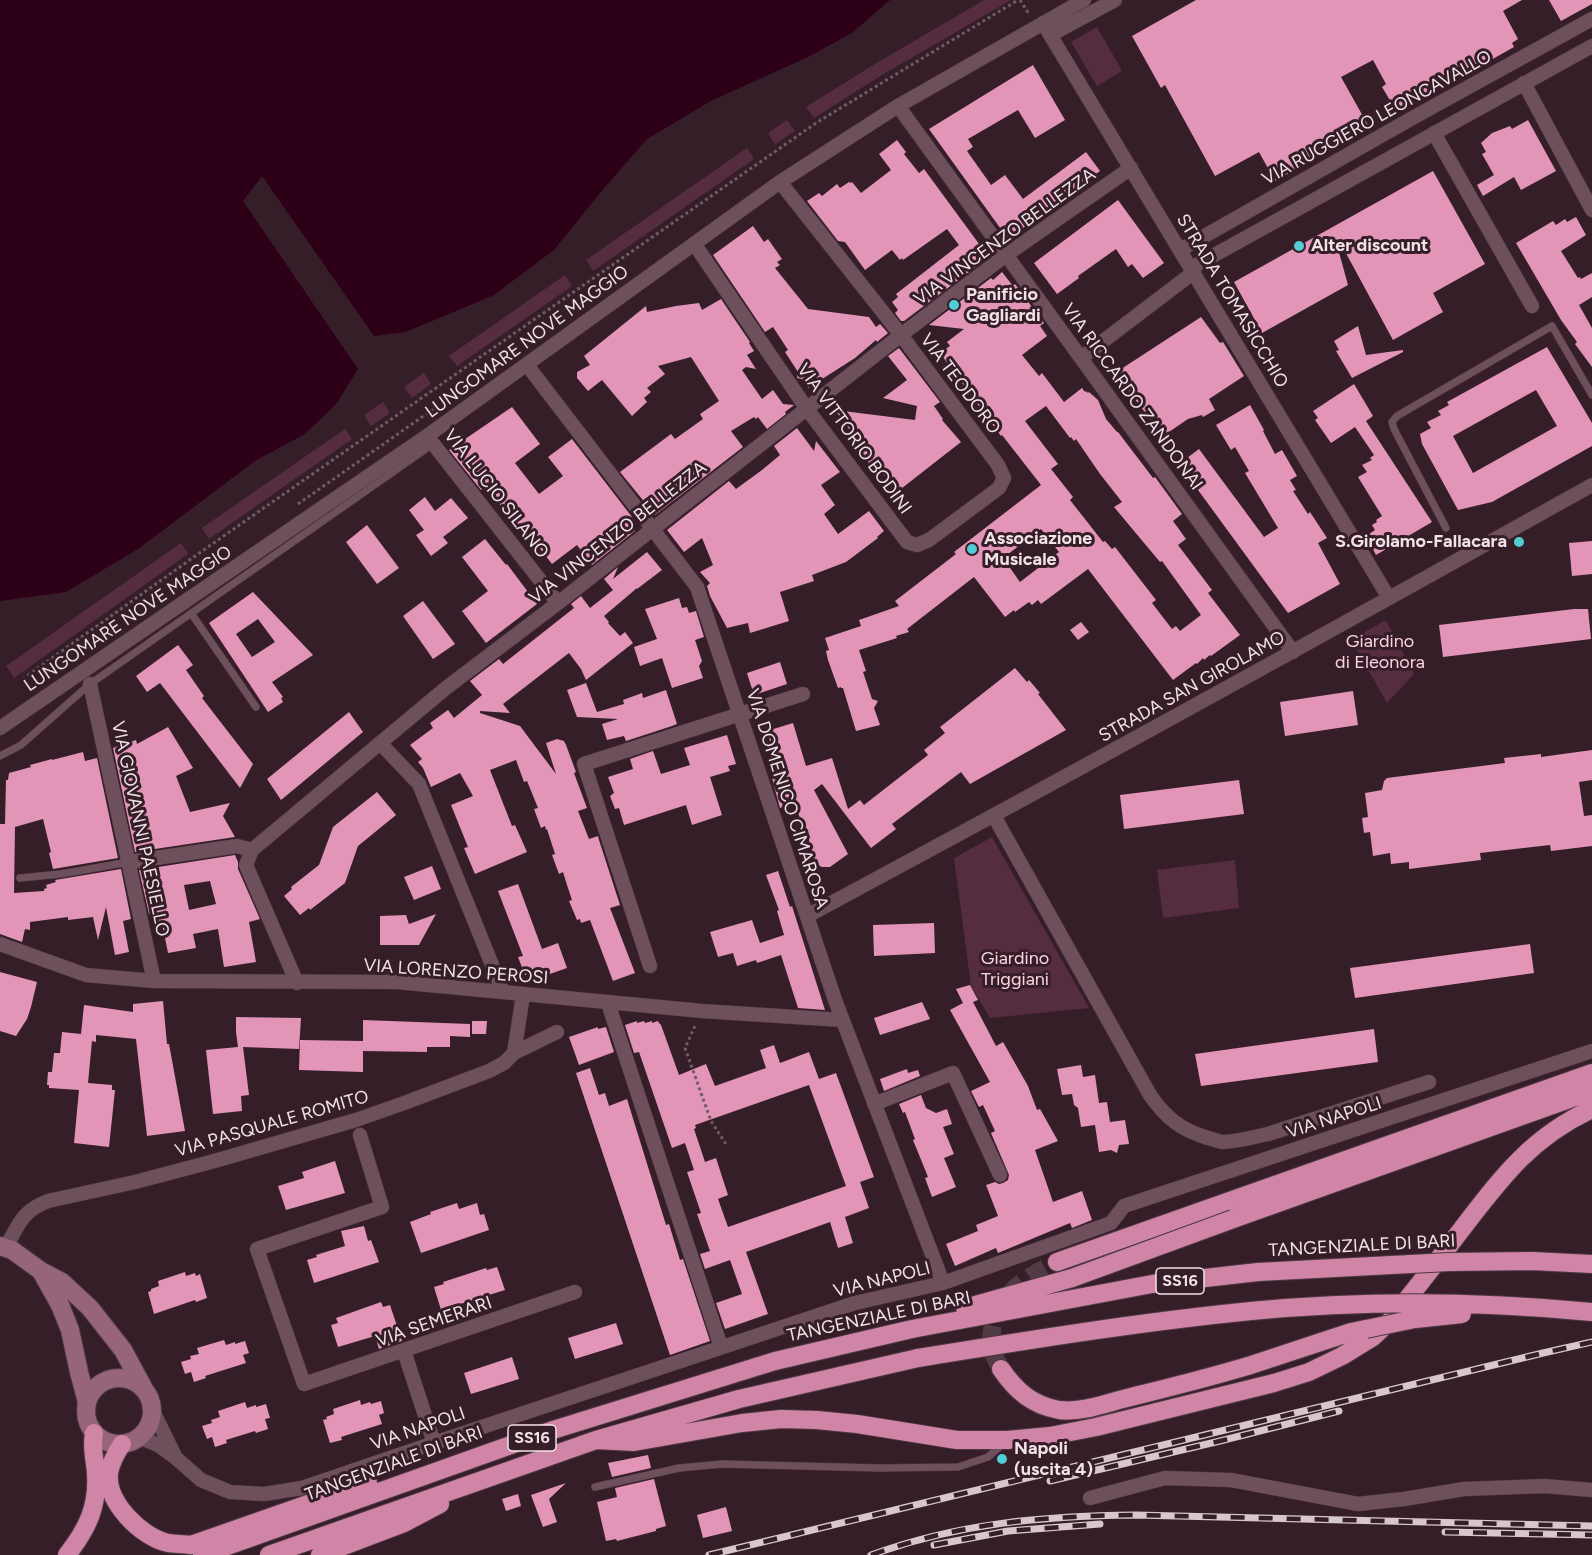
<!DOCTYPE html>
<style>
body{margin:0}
canvas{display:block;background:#351e28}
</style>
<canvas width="1592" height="1555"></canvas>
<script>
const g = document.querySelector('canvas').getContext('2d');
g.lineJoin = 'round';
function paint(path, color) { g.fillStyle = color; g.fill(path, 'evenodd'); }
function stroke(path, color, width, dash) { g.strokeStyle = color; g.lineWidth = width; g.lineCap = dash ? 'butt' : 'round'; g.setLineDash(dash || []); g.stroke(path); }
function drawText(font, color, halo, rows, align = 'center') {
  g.font = font + ' Figtree,sans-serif'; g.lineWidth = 6; g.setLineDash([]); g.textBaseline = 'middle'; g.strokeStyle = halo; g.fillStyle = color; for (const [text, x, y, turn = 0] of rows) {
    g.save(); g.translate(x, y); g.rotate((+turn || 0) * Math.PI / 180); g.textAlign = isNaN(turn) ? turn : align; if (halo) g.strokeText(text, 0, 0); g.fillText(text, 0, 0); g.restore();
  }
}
paint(new Path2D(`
 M984,0H1011L882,75L814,118L806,107L875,64Z
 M1097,27L1122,71L1097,86L1071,42Z
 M787,120L795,131L775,144L768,133Z
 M747,148L754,159L593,271L586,260Z
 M565,275L572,286L457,366L449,356Z
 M424,373L431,384L412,398L404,387Z
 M383,402L390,413L371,426L364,415Z
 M345,429L352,439L209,539L202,528Z
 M181,543L188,554L14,678L6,666Z
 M1386,620L1414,674L1387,703L1351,640Z
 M992,837L1089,1008L990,1018L971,986L954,858Z
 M1235,860L1239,908L1163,918L1157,870Z`), '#562d3f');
paint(new Path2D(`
 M0,0H890L852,33L810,56L711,101L647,139L600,193L554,250L494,295L406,332L374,336L262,176L243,201L358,369L337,403L305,434L255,461L138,549L66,592L0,601Z`), '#2d0018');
paint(new Path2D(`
 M1196,0H1522L1503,11L1518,39L1512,43L1514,47L1475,69L1473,65L1434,87L1428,90L1430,94L1397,112L1382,87L1386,84L1373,60L1341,77L1369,127L1314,155L1315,158L1275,181L1259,152L1215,176L1165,85L1161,88L1132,36Z
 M1549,0H1592V4L1561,21Z
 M1033,65L1065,120L1035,138L1018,110L968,139L973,147L967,151L991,185L1005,175L1023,199L1086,152L1100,171L1008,239L929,129Z
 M1528,120L1556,171L1521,190L1514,177L1483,196L1477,185L1494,175L1482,154L1486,152L1481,143L1492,133L1510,126L1512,129Z
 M897,140L906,152L904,154L919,173L924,169L982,248L980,249L985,254L979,259L981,263L904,321H901L895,313L898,310L892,302L898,297L896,294L959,245L947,229L903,260L902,258L900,260L892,250L865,270L845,242L838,241L807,201L819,193L822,196L837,184L840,188L849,182L851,183L852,182L861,193L891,170L879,154Z
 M1433,171L1485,264L1433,293L1443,312L1393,340L1341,244L1337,245L1348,285L1262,333L1234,282Z
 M1118,200L1164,263L1143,278L1132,264L1128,267L1116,249L1078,276L1079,278L1057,294L1034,263Z
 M1576,217L1586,235L1561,251L1578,278L1580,277L1581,279L1592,273V297L1579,305L1592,328V367L1575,344L1577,342L1561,320L1516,243L1553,221L1556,225L1565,219L1567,222Z
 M753,226L764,242L768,239L782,259L777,262L780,265L775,268L808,309L869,317L876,327L880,324L888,333L877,342L876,340L855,358L808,388L802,379L797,378L798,372L785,352L788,350L773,327L765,332L713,255Z
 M1002,272L1013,286L1015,284L1044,323L1040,326L1047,336L1022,355L1039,376L1042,373L1064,402L1082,388L1085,392L1086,391L1088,393L1089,392L1098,400L1106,419L1117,432H1118L1153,478L1155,477L1182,514L1173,521L1186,539L1178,545L1212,590L1208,593L1240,635L1211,656L1210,655L1204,660L1203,658L1197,664L1196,663L1173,680L1088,569L1041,604L1038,600L1032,605L1029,602L1015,612L1014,610L1005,617L974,577L907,629L909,632L896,636L897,638L859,650L866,671L863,672L872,699L878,701L874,708L880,725L856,731L843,688H841V687L838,688L828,660L826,651L829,650L825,638L861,626L859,620L899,606L895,601L956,554L954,552L1041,485L1002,435L1001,436L940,353L950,346L947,342L964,329L929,325L991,278L993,280ZM1046,406L1070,438L1071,437L1074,441L1076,439L1100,474L1122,502L1114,507L1160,562L1162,561L1201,615L1180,631L1176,626L1172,629L1152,603L1156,600L1115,547L1112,549L1105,541L1103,542L1070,500L1073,497L1051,469L1058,464L1025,421ZM1041,529L1059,552L1020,582L1003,558Z
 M721,299L750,342L749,343L754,351L747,355L756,369L746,367L742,370L762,399L773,390L783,404L794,405L785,412L786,414L767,429L758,417L756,419L754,417L731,431L743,447L655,515L620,472L671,434L675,439L703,419L700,414L719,401L691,357L658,366L665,374L647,388L651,392L644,398L647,402L632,416L602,380L588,391L577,378V372L590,365L584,356L646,306L647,312L676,306L699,303L702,310Z
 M1201,317L1220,343L1223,342L1244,376L1209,399L1215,410L1203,417L1202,415L1188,419L1163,436L1115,373Z
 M1358,326L1366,355L1403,350V352L1352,378L1336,351L1339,350L1334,341Z
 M1547,347L1592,423V446L1492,502L1458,510L1422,444L1420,434L1431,428L1427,422L1441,415L1438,411L1449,405L1447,402ZM1536,390L1557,426L1473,473L1453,436Z
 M899,348L940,402L934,406L943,419L942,420L961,442L897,492L883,474L879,476L851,440L855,437L835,410L915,420L917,406L883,398L907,380L888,356Z
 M1354,384L1373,416L1366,421L1432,522L1376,555L1366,536L1375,530L1372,525L1377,522L1376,520L1382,516L1358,477L1367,472L1362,465L1372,460L1370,458L1374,455L1355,427L1331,443L1315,420L1318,418L1313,411Z
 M1250,405L1264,430L1263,431L1275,454L1282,450L1297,476L1290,480L1296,490L1293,491L1308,514L1310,512L1327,538L1318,543L1340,584L1288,613L1179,464L1199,449L1264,537L1278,528L1245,473L1249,471L1235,447L1231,450L1216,425Z
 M512,407L540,444L515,463L539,494L563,476L548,457L572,439L632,517L627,521L635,531L592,565L577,545L552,564L520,523L516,526L486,486L481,490L449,450Z
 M797,428L814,451L816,441L840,472L821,485L835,505L824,514L838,534L869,511L884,531L877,537L878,538L846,562L812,575L814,581L780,592L789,621L750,633L748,623L727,628L710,596L707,586L710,583L700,572L713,565L702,538L684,552L667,530L729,481L736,489L762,470L780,455L774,446Z
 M425,497L435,511L451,498L468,518L443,537L448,543L431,556L416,535L424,530L409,510Z
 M367,525L399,568L377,584L346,542Z
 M485,539L506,565L507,564L537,604L486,643L462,611L488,591L462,557Z
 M1592,541V574L1572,576L1569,543Z
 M647,552L662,570L637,589V588L604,616L609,622L608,623L620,636L625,632L633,643L586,680L581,669L569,653L503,704L510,713L480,711V713L520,726L556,774L546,743L557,739L564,741L566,745L576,772L574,773L587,808L578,811L589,839L598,836L599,840L620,905L610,908L635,973L613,981L590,920L581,923L580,919L577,920L569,901L572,900L567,885L563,872L559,874L552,855L555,854L547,829L546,830L545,826L541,828L534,809L538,808L527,781L524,782L516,760L490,770L512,826L515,825L527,852L475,874L464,848L468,847L451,805L473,796L460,773L431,787L423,768L418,762L422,759L410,745L433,728L430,723L448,710L454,718L482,695L470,681L499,659L503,664L574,608L571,604L581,596L590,608L613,590L604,579L618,567L613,579Z
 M253,592L313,655L272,682L283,697L281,698L283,702L268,712L209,623ZM258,619L275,642L252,657L236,634Z
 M679,598L682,608L687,607L689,613L696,611L704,637L695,640L702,661L699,666L703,678L672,688L662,658L640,666L634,647L657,639L645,609Z
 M423,601L455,644L433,659L403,616Z
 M1574,609H1588L1591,639L1443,657L1439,625Z
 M1081,622L1089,632L1078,640L1070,630Z
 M178,645L193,665L186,670L204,696L202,698L253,764L240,788L160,683L147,692L136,676Z
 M780,662L787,684L754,695L747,673Z
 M1015,668L1027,682L1029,680L1040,693L1038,694L1066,730L970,784L961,772L892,824L896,829L871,848L822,784L814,790L848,854L830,867H822L818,865L815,861L808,837L806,838L795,803L780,808L772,778L780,775L767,731L793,723L806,766L832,758L848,809L860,800L864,805L928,755L924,750L945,733L940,727Z
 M586,683L597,712L624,704L623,700L642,693L643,698L666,690L677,724L672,726L626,741L624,736L607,740L602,724L618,719L577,717L567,690Z
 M1353,691L1358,725L1285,736L1280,702Z
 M349,712L363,732L281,800L267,779Z
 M168,727L193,768L176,776L190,812L230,803L223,816L235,837L135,852L113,748L136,740L137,744Z
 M727,735L736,764L728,766L730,771L710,777L722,815L692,825L686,805L624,825L619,808L615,809L610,796L614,793L608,777L633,769L630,759L653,751L661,774L690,765L684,748Z
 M1592,750V780L1579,782L1584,816L1592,815V846L1551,851L1550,845L1480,853L1481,860L1409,869V862L1391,864L1390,853L1373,856L1370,832L1364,833L1362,818L1368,817L1365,793L1382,790L1384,781L1387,778L1505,763L1504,758L1541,754V757Z
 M83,752L85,761L97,758L118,858L53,869L49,853L51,852L43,819L15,827L14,893L44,891V889L47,888L46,885L56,882L55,880L121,869L131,919L123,921L129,952L115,955L106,907L98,940L93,917L68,920V917L30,922V930L25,929L22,942L0,934V824H5L6,780H8L9,773L31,767L30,765L52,759V760Z
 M1239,780L1244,814L1124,829L1120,795Z
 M377,792L396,815L358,846L345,883L310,910L309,908L300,915L284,896L292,889L291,887L319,865L333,827Z
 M235,855L238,862V869L260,919L249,922L256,962L224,967L218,929L193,934L196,948L168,953L162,923L157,922L155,913L149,914L139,870ZM210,881L216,904L189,910L184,885Z
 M432,866L441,889L414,900L404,877Z
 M778,871L790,907L792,906L825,1010L798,1008L781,955L757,963L756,960L737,966L733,953L718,957L710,932L752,920L760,943L784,935L777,911L779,910L766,875Z
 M518,884L542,949L558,943L567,968L547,975L543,968L525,975L518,957L523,956L498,891Z
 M436,914L419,945H380V916L406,915L409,924Z
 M934,923L935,953L874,956L873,925Z
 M1530,944L1534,973L1355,998L1350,968Z
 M0,972L37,982L31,1007L27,1019L16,1036L0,1031Z
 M970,985L978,1000L973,1002L996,1046L1003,1042L1028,1086L1037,1110L1040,1109L1058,1141L1035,1150L1053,1202L1082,1191L1092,1220L1072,1228L1070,1223L998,1253L996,1248L955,1266L946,1244L978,1231L976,1225L998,1216L986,1185L995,1182L999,1184L1003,1183L1008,1180L1009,1175L991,1133L995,1131L983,1105L979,1107L971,1091L990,1082L950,1010L963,1003L956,989Z
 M163,1001L167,1044H169L185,1131L147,1136L136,1039L96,1035V1042L92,1041L88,1083L112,1085V1090H115L109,1147L74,1143L79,1090L49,1088V1085H47L48,1072H52L54,1053H60L62,1032L81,1034L84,1005L133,1012V1004Z
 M922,1002L930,1019L880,1035L874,1018Z
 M236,1017L301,1018L299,1049L243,1047L249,1095L241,1096L242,1111L213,1114L206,1050L238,1047L236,1032Z
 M363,1020L470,1024V1037L450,1036V1047H427V1052L363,1051Z
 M472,1021H487L486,1034H472Z
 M637,1021V1023L644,1021L645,1023L652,1021V1023L658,1021L659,1023L661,1025L679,1075L706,1064L715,1086L766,1068L760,1050L774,1045L780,1063L809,1052L819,1079L836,1073L874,1177L860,1182L869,1208L845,1217L853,1243L838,1248L830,1222L746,1252L768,1314L725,1329L716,1303L742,1294L730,1260L705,1269L700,1254L710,1251L697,1214L701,1213L687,1172L694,1170L685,1143L672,1148L639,1052L634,1053L625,1025ZM809,1085L846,1186L728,1227L718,1199L728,1195L716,1158L705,1162L694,1129L696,1128L695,1125Z
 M598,1027V1029L606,1027L614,1052L579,1065L569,1037Z
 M1374,1029L1378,1062L1201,1086L1195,1054Z
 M300,1040L363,1041V1072L299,1070Z
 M1081,1065L1083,1077L1095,1075L1099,1103L1107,1102L1110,1122L1125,1120L1129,1144L1119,1145L1117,1153L1111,1150L1099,1152L1095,1125L1081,1127L1078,1108L1074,1105L1072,1094L1062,1095L1057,1069Z
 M590,1068L599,1095L605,1093L609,1106L627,1099L666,1225L669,1224L680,1260L683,1259L710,1341L670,1355L576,1073Z
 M907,1069L908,1073L918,1070L920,1076L884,1091L880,1079Z
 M921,1095L926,1108L936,1113L947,1109L952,1124L943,1127L954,1154L944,1158L956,1187L932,1197L925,1178L928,1177L913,1140L915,1139L905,1112L903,1113L899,1104Z
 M335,1161L345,1193L286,1210L278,1186L304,1178L302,1172Z
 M457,1203L459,1209L477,1203L480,1215L484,1214L489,1230L421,1253L410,1222L431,1214L430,1212Z
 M364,1226L368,1241L371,1240L379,1262L314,1283L307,1260L317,1257L316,1255L345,1246L341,1231Z
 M497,1267L505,1290L441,1310L434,1287L444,1284L443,1282L486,1268L487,1270Z
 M185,1272L186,1276L195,1273L196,1276L200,1274L207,1298L196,1302L195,1300L154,1314L148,1292L151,1291V1289L159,1286L158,1281Z
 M381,1302L383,1307L390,1305L402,1341L379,1349L375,1336L338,1347L331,1325L338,1323L336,1318Z
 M616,1323L623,1344L575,1359L568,1338Z
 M224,1340L226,1345L235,1342V1344L245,1341L249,1353L243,1355L246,1363L205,1376L206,1378L194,1382L191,1372L185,1374L181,1362L191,1359L190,1356L199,1354L197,1348Z
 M512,1357L519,1379L471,1394L464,1373Z
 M360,1400L361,1405L370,1402L371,1404L381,1401L384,1413L379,1415L382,1424L341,1437L342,1440L330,1443L323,1420L327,1419L326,1417L334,1414L333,1409Z
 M245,1402L247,1408L256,1405V1407L266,1404L270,1418L265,1419L268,1429L256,1433L255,1431L226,1440L227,1443L215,1447L212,1437L207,1439L202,1426L212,1423L211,1420L220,1417L218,1411Z
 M648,1455L651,1468L612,1477L608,1463Z
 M654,1479L666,1526L656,1529V1531L617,1541L616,1539L606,1541L597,1502L617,1497L615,1488Z
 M566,1483L549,1499L557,1522L543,1527L531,1495Z
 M518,1494L521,1506L506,1511L502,1499Z
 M726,1507L732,1531L703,1538L697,1515Z`), '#e295b6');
stroke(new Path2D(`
 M1001,1369C998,1363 993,1355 992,1348C987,1301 1020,1280 1057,1262`), '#513b45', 18, [18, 9]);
const lane = new Path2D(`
 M1446,528L1394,429L1392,422L1397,416L1552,326L1592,395
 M191,613L256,707
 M0,756L21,745L90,684L433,444
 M20,878L61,874L129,862
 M595,1487L679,1468L722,1464L879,1468L958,1467L988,1457L1003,1444`);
const street = new Path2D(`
 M1043,23L1389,598
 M1050,35L1115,0
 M1524,83L1592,210
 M898,106L1081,358L1293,652
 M1434,133L1532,306
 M695,245L807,409L907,542L917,545L929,540L999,488L1004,478L998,465L901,335L780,182
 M1180,250L1416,116L1592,19
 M1191,268L1592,46
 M1081,358L1194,272
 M527,365L697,587L835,1000L943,1283
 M427,436L558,603
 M90,684L154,981
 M0,728L427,436L780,182L898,106L1084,0
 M380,743L419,784L503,992
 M994,816L1150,1095C1166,1118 1181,1130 1208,1138C1213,1139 1217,1141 1222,1142C1237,1142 1253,1137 1268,1134L1429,1082
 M129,862L237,846L252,850
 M807,916C1070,775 1331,631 1592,485
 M0,944L86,975L154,981L397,982L702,1011L842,1020
 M650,966L584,764L803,694
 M297,983L246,865L252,850L446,688L558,603L901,335L1006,255L1131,168
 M608,1003L721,1347
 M514,1053L523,995
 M874,1104L953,1073L1000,1175
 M360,1135L382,1207L257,1249L304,1384L575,1292
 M6,1247C19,1224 22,1211 48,1201L135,1182L211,1162L356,1120L407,1102L489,1071L504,1063L514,1053L557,1032
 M404,1351L434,1443
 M152,1409L174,1454
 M139,1437L158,1445L176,1458L201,1480L230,1492L264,1494L302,1488L434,1443L855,1303L943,1283L1111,1223L1124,1206L1592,1051
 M1090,1498L1165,1478L1231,1480L1358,1504L1404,1499L1464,1489L1544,1486L1592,1490`);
const secondary = new Path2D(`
 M0,1246L12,1250L41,1271L62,1282L90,1308L123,1350L144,1389
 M41,1271L60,1305L70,1330L79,1372L87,1402
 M86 1411a33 33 0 1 1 66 0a33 33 0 1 1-66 0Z`);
const highway = new Path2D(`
 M1233,1219L1592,1091
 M1057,1262L1592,1073
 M1001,1369C1016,1391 1032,1405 1059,1410C1082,1413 1109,1402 1131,1397C1171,1387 1212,1377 1251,1365C1285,1354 1318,1343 1351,1332L1366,1329
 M596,1440L634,1442L742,1423L781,1419L817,1420L857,1424L957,1440H1007L1050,1436L1096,1427L1274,1383L1309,1372L1342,1356L1373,1337L1390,1321C1413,1292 1436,1263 1458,1234C1499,1181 1529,1138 1592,1109
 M122,1444C116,1453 111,1462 109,1473C106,1502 141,1537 168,1543C176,1544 184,1544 191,1545L368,1483
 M67,1555C87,1529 98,1508 96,1474C95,1458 91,1450 94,1433
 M202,1555L553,1430L775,1361
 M269,1555L596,1440L739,1399L918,1358
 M320,1555L404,1523L440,1504`);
stroke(lane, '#4f3943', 8);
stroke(street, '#4f3943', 15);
stroke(secondary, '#4f3943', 20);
stroke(highway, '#4f3943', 20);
stroke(new Path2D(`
 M1020,0L1029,14
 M298,504L509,356
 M31,690L24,678L205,549L816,123L1018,0
 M695,1026L685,1048L711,1121L726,1144`), '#705b64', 3, [3, 3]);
stroke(lane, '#6e4f5c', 7);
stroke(street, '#6e4f5c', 14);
stroke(secondary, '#96657a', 18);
stroke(highway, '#d185a6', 18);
const rail = new Path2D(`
 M1050,1481L1220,1441L1339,1411
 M1445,1532L1592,1535
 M934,1545L1008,1531L1100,1524
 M709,1555L1543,1353L1592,1342
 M871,1555C959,1523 1043,1516 1136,1515L1592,1526`);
stroke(rail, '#d7c6cd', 7);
stroke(rail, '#351e28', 4.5, [14]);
const highwayBridge = new Path2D(`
 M965,1308L1072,1278L1233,1219
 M1366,1329L1415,1319L1462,1314
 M918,1358C1029,1340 1140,1322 1251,1311C1364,1300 1479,1301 1592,1312
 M775,1361L912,1329L1152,1284L1258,1272L1449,1262L1532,1261L1592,1264`);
stroke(highwayBridge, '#4f3943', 20, []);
stroke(highwayBridge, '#d185a6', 18);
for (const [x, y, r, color] of [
 [1299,246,6,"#52ccd5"],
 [954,305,6,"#52ccd5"],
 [1519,542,6,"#52ccd5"],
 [972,549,6,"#52ccd5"],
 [1002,1459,6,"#52ccd5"]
]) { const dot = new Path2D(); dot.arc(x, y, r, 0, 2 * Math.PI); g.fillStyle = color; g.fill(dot); stroke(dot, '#351e28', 2); }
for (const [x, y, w] of [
 [1180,1281,48],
 [532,1438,48]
]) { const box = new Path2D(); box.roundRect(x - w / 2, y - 13, w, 26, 4.5); g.fillStyle = '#351e28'; g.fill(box); stroke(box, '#f2e2e8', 1.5); }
drawText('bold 16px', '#f2e2e8', null, [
 ["SS16",1180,1281],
 ["SS16",532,1438]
]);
drawText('18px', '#f2e2e8', '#351e28', [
 ["VIA RUGGIERO LEONCAVALLO",1377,118,-29],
 ["VIA VINCENZO BELLEZZA",1005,237,-36],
 ["STRADA TOMASICCHIO",1232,301,59],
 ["LUNGOMARE NOVE MAGGIO",527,342,-36],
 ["VIA TEODORO",960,384,53],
 ["VIA RICCARDO ZANDONAI",1132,397,54],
 ["VIA VITTORIO BODINI",854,439,54],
 ["VIA LUCIO SILANO",496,494,52],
 ["VIA VINCENZO BELLEZZA",618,533,-38],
 ["LUNGOMARE NOVE MAGGIO",128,619,-34],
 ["STRADA SAN GIROLAMO",1192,687,-29],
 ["VIA DOMENICO CIMAROSA",787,799,72],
 ["VIA GIOVANNI PAESIELLO",140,829,78],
 ["VIA LORENZO PEROSI",456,972,4],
 ["VIA NAPOLI",1334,1118,-18],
 ["VIA PASQUALE ROMITO",272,1124,-16],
 ["TANGENZIALE DI BARI",1362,1246,-3],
 ["VIA NAPOLI",882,1280,-14],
 ["TANGENZIALE DI BARI",879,1317,-12],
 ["VIA SEMERARI",434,1322,-19],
 ["VIA NAPOLI",418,1429,-19],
 ["TANGENZIALE DI BARI",394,1464,-20]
]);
drawText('bold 18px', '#f2e2e8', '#351e28', [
 ["Alter discount",1311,246],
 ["Panificio",966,295],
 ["Gagliardi",966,316],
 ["Associazione",984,539],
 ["Musicale",984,560],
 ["S.Girolamo-Fallacara",1507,542,"right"],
 ["Napoli",1014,1449],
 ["(uscita 4)",1014,1470]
], 'left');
drawText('18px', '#fdd2e3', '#351e28', [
 ["Giardino",1380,642],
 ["di Eleonora",1380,663],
 ["Giardino",1015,959],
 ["Triggiani",1015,980]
]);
</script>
